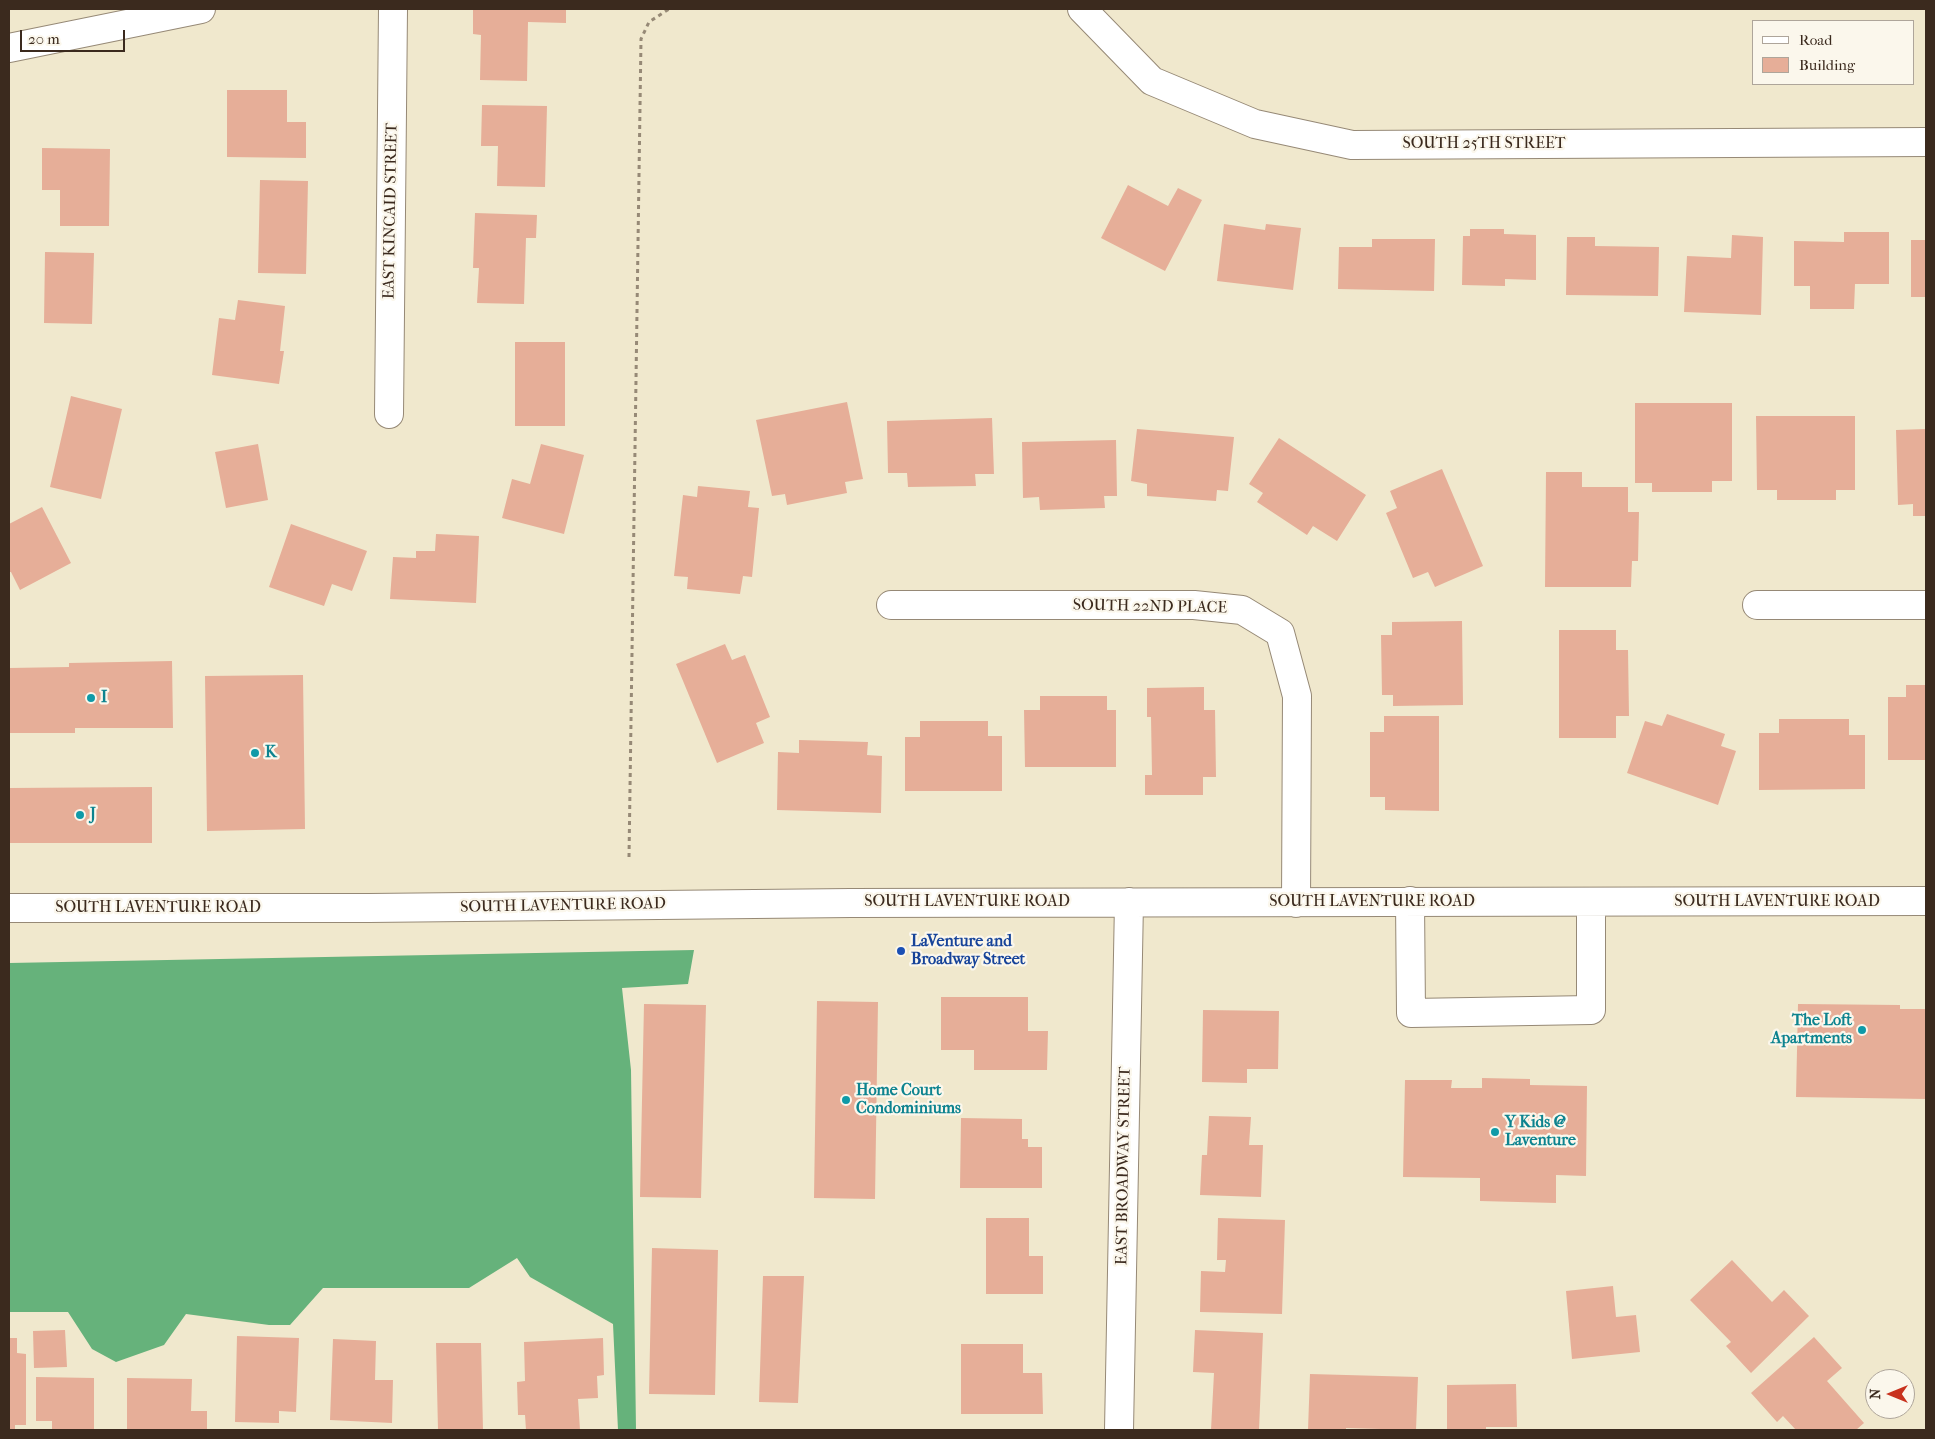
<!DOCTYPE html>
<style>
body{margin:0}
#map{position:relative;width:1935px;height:1439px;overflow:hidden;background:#f0e8cd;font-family:"IM FELL French Canon",serif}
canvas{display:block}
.frame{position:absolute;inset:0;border:10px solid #3b2a1e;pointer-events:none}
.legend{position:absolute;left:1752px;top:20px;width:162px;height:65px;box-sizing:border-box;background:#fbf7ec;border:1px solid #aea59a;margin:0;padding:6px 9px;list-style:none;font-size:15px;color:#3b2a1e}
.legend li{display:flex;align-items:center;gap:10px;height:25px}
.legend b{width:25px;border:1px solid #aea59a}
.north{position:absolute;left:1865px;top:1369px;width:50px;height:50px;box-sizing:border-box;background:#fbf7ec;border:1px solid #aea59a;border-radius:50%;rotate:270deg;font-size:14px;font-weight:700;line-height:20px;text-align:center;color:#3b2a1e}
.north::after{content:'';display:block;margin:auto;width:18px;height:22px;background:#c8321e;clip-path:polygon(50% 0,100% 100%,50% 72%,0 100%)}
.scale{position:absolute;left:20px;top:30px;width:105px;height:22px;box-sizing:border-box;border:2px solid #3b2a1e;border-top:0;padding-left:6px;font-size:15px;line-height:18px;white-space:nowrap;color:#3b2a1e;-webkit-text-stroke:4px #fbf7ec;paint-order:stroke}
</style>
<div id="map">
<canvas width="1935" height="1439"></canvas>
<div class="frame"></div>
<ul class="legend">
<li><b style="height:6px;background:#fff"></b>Road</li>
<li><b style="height:14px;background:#e6ae98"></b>Building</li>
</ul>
<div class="north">N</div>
<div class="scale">20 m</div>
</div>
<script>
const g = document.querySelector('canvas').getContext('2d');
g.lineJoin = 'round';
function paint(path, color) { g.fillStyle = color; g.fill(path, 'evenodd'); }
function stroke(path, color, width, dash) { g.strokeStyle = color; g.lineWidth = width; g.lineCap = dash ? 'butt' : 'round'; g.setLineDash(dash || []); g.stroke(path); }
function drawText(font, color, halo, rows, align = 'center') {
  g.font = font + ' "IM FELL French Canon",serif'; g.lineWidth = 4.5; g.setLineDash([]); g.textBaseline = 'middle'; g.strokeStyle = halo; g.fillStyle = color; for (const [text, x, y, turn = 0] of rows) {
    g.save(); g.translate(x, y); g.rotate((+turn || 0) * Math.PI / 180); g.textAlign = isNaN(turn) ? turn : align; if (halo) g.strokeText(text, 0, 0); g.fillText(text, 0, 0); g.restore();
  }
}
paint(new Path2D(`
 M694,950L688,984L622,988L631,1070L636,1430H618L613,1324L530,1277L517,1258L469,1288H323L290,1325H269L186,1314L164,1345L116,1362L92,1349L68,1312H9V963Z`), '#66b27b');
paint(new Path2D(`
 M473,9H566V23L528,22L527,81L480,80L481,35L473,34Z
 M227,90H287V122H306V158L227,157Z
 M482,105L547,106L545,187L497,186L498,146H481Z
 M42,148L110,149L109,226H60V190H42Z
 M260,180L308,181L306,274L258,273Z
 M1128,185L1168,206L1178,188L1202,200L1165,271L1101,238Z
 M475,213L537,215L536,238H526L524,304L477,303L479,268H473Z
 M1224,224L1265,230L1266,224L1301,228L1293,290L1217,281Z
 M1470,229H1504V234L1536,235V280L1505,279V286L1462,285L1463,236H1470Z
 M1844,232H1889V284H1855L1854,309H1810V286H1794V241L1844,242Z
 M1732,235L1763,237L1761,315L1684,312L1687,256L1731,258Z
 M1567,237H1595V246L1659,247L1658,296L1566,295Z
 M1372,239H1435L1434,291L1338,289L1339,247H1372Z
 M1911,240H1926V297H1911Z
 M45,252L94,253L92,324L44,323Z
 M238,300L285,306L280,351H284L279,384L212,375L219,318L235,320Z
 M515,342H565V426H515Z
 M71,396L122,409L101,499L50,487Z
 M847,402L863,479L845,482L847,493L787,505L785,494L772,496L756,420Z
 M1635,403H1732V481H1712V492H1652V483H1635Z
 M1756,416H1855V490H1836V500H1777V490H1757Z
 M992,418L994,474H975L976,486L908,487L907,473H888L887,421Z
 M1137,429L1234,437L1228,491L1217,490L1216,501L1147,496V484L1131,481Z
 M1926,429V516H1913V504L1898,505L1896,430Z
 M1279,438L1366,495L1337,541L1313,526L1307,535L1257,502L1263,493L1249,484Z
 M1116,440L1117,496H1104L1105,508L1040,510L1039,497L1023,498L1022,442Z
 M258,444L268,500L226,508L215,452Z
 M541,444L584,455L564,534L502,518L512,479L530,484Z
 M1442,469L1483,566L1435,587L1428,572L1413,578L1386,513L1397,508L1390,491Z
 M1546,472H1582V487H1628V512H1639L1638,561H1632L1631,587H1545Z
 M698,486L750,491L748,507L759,508L752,577L743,576L740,594L687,589L688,577L674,576L683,495L697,497Z
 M42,507L71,563L20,590L11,572H9V524Z
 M291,524L367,551L352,591L332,584L324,606L269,587Z
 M436,534L479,536L476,603L390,599L393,557L416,558V551H435Z
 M1462,621L1463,705L1393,706V695H1382L1381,635H1392V622Z
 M1559,630H1616V650H1628L1629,716H1616V738H1559Z
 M725,644L732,660L745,655L770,717L756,723L764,743L717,763L676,664Z
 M172,661L173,728H75V733H9V668L69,667V663Z
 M303,675L305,829L207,831L205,676Z
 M1906,685H1926V760H1888V697H1906Z
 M1204,687V710H1215L1216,777H1203V795H1145V775H1152L1151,717H1147V688Z
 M1040,696H1107V710H1116V767H1025L1024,710H1040Z
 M1667,714L1725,734L1721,746L1736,751L1718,805L1627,773L1645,721L1662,726Z
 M1384,716H1439V811L1385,810V797H1370V732H1384Z
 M1779,719H1849V735H1865V789L1759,790V733H1779Z
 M920,721H988V736H1002V791H905V737H920Z
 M799,740L868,742L867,755L882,756L881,813L777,810L778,752L799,753Z
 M152,787V843H9V788Z
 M941,997H1028V1031H1048L1047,1070H974V1050H941Z
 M817,1001L878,1002L875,1199L814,1198Z
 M644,1004L706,1005L701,1198L640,1197Z
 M1798,1004L1900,1005V1009H1926V1099L1796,1097Z
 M1203,1010L1279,1011L1278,1069H1247V1083L1202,1082Z
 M1482,1078L1530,1079V1085L1587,1086L1586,1176L1556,1175V1203L1480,1201V1178L1403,1177L1405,1080H1452L1451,1088H1482Z
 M1209,1116L1251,1117L1249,1145H1263L1261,1197L1200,1195L1202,1155H1207Z
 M961,1118L1022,1119V1139H1028V1147H1042V1188H960Z
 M986,1218H1029V1256H1043V1294H986Z
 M1218,1218L1285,1220L1282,1314L1200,1312L1201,1271L1225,1272L1226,1260H1217Z
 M652,1248L718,1250L715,1395L649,1394Z
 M1732,1260L1772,1302L1784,1290L1809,1316L1751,1373L1726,1346L1731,1342L1690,1300Z
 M763,1276H804L798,1403L759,1402Z
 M1613,1286L1616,1317L1636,1315L1640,1352L1572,1359L1566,1291Z
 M65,1330L67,1367L34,1368L33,1331Z
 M1195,1330L1263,1333L1259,1430H1211L1214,1373L1193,1372Z
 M237,1336L299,1338L296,1412L279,1411V1423L235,1422Z
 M1814,1337L1842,1368L1827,1381L1864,1423L1856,1430H1796L1783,1416L1777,1422L1751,1393Z
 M9,1338H17V1353L26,1354V1425H15V1430H9Z
 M603,1338L604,1375L597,1376L598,1398L578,1399L580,1430H526L525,1415H518L517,1382L525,1381L524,1342Z
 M333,1339L376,1341L375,1380H393L392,1423L330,1420Z
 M436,1343H481L483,1430H438Z
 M961,1344H1023V1373H1042L1043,1414H961Z
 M1310,1374L1418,1377L1416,1430L1346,1428V1430H1308Z
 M36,1377L94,1378V1430H52V1421H36Z
 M127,1378L192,1379L191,1411H207V1430H127Z
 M1516,1384L1517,1427H1486V1430H1447V1385Z`), '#e6ae98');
const minor = new Path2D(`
 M1082,9L1152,81L1255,124L1352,145L1926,142
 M9,48L201,9
 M389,414L393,9
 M891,605H1194L1242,610L1280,633L1297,696L1296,903
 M1757,605H1926
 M1410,901L1411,1013L1591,1010V902
 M9,908H369L851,903L1926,901
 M1119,1430L1129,902`);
stroke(minor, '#968976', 30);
stroke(new Path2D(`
 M629,857L641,39L649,22L669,9`), '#968976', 3, [4, 4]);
stroke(minor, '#fff', 28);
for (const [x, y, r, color] of [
 [91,698,5,"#0f9aa8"],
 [255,753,5,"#0f9aa8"],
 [80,815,5,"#0f9aa8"],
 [901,951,5,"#1a4fb4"],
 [1862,1030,5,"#0f9aa8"],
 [846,1100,5,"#0f9aa8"],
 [1495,1132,5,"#0f9aa8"]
]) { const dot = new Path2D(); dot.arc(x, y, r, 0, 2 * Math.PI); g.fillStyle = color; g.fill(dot); stroke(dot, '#fbf7ec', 2); }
drawText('16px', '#3b2a1e', '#fbf7ec', [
 ["SOUTH 25TH STREET",1484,144],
 ["EAST KINCAID STREET",391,211,-89],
 ["SOUTH 22ND PLACE",1150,607,1],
 ["SOUTH LAVENTURE ROAD",967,902],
 ["SOUTH LAVENTURE ROAD",1372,902],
 ["SOUTH LAVENTURE ROAD",1777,902],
 ["SOUTH LAVENTURE ROAD",563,906,-1],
 ["SOUTH LAVENTURE ROAD",158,908],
 ["EAST BROADWAY STREET",1124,1166,-89]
]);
drawText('bold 16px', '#0d838f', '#fbf7ec', [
 ["I",101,698],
 ["K",265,753],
 ["J",90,815],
 ["The Loft",1852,1021,"right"],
 ["Apartments",1852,1039,"right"],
 ["Home Court",856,1091],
 ["Condominiums",856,1109],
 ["Y Kids @",1505,1123],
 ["Laventure",1505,1141]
], 'left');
drawText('bold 16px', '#164399', '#fbf7ec', [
 ["LaVenture and",911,942],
 ["Broadway Street",911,960]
], 'left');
</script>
